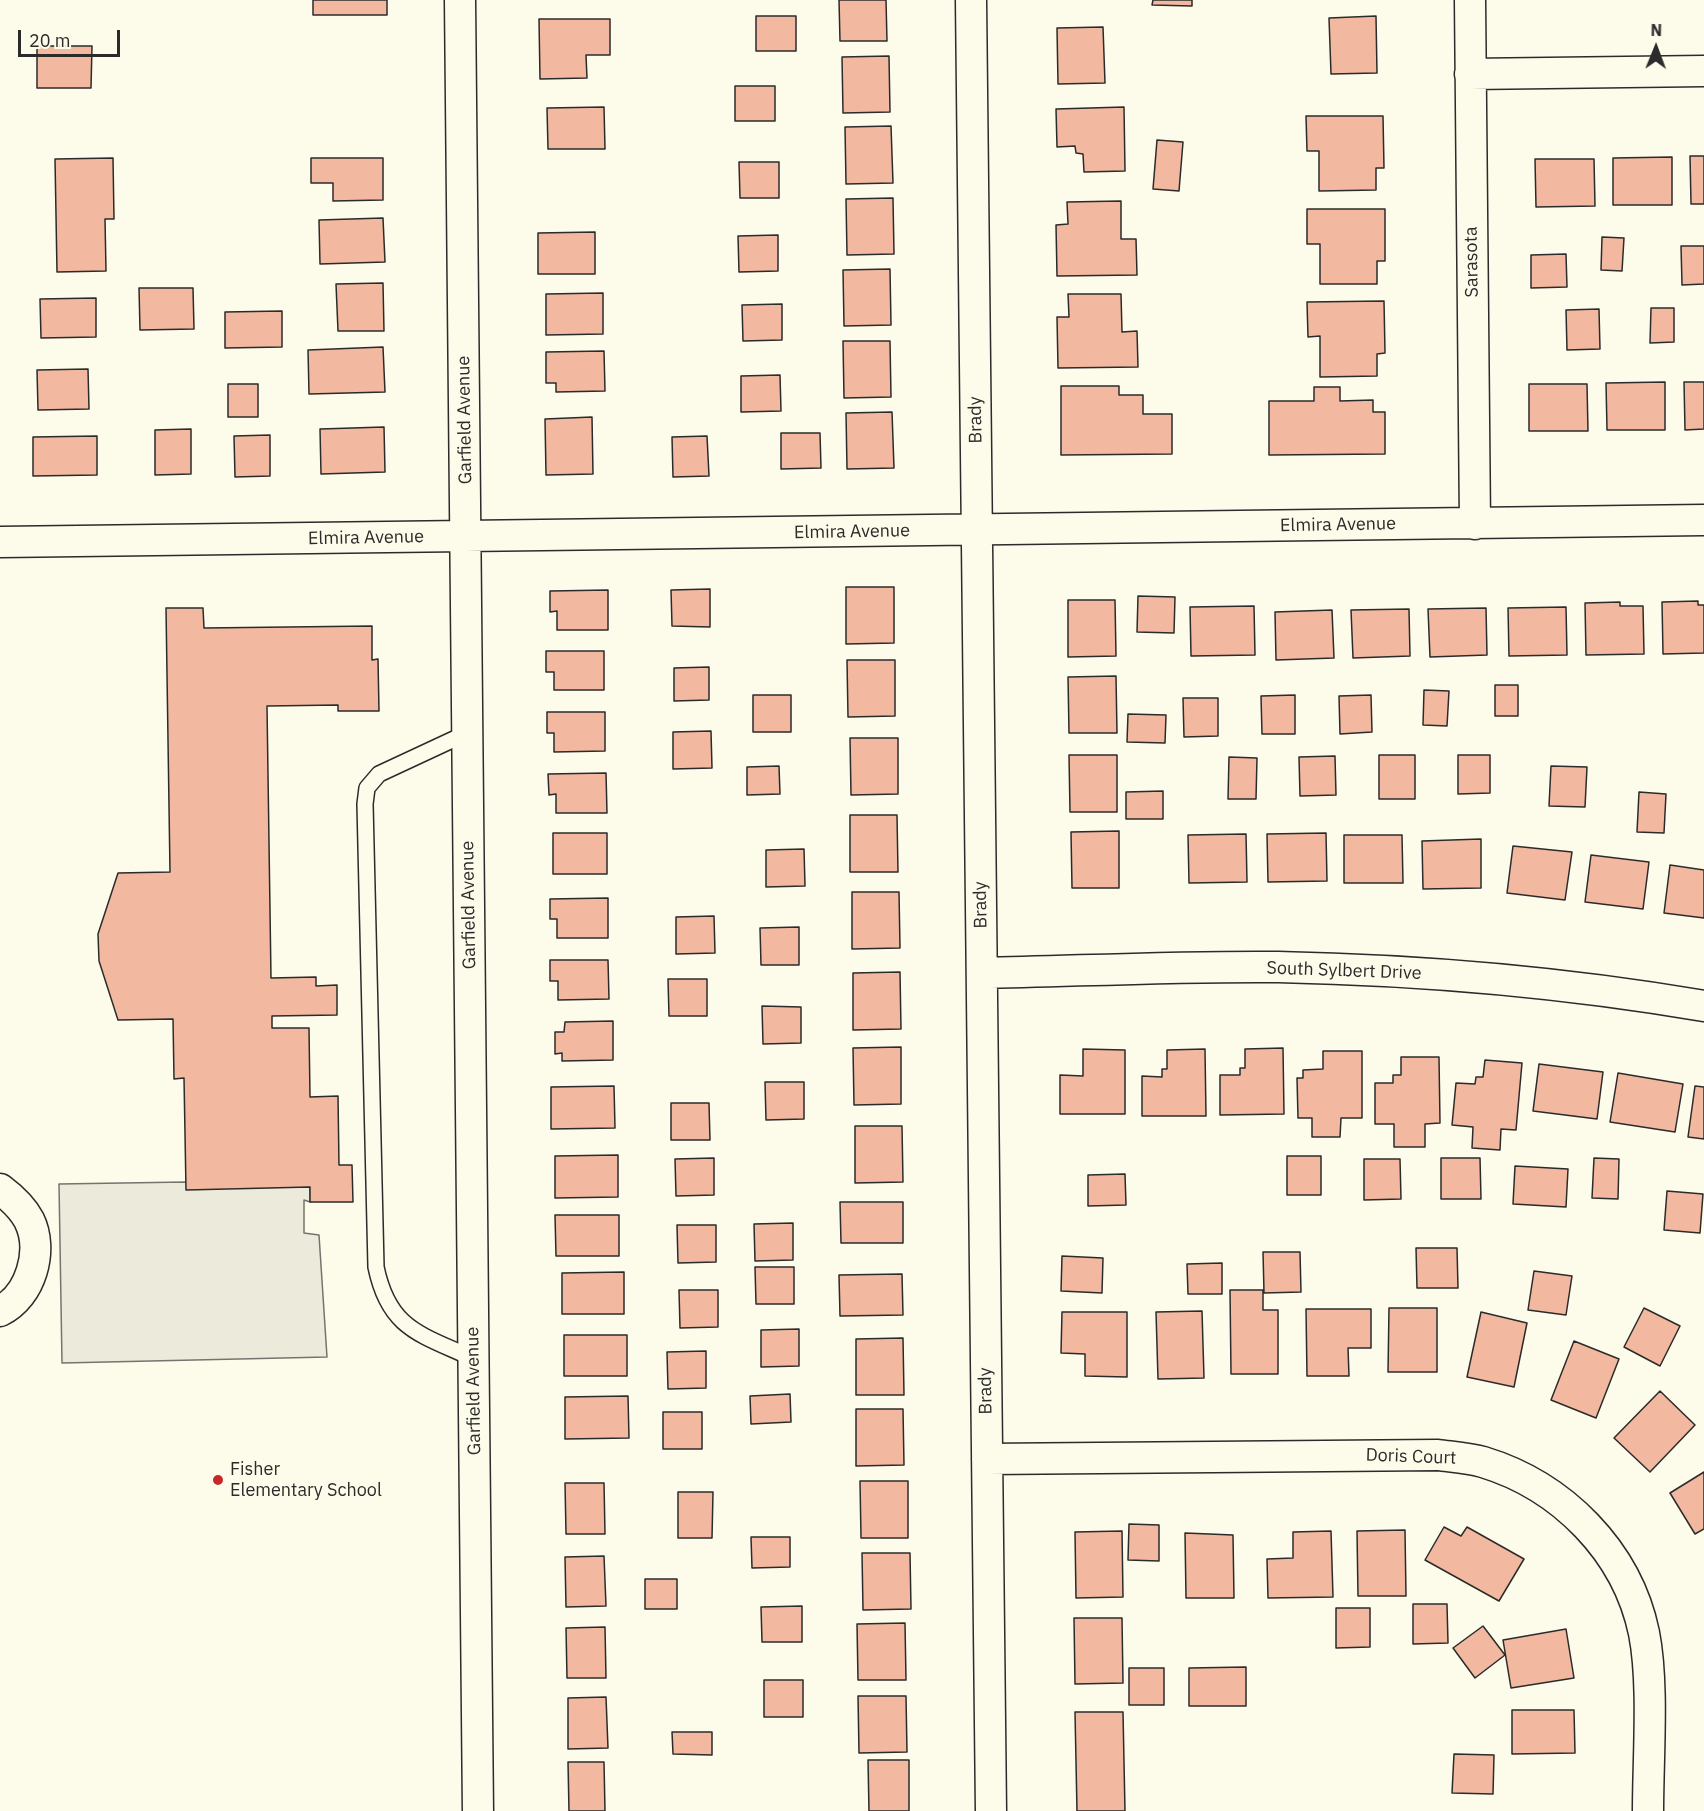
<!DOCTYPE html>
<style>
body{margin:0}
#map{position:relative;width:1704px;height:1811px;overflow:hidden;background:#fdfbea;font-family:"IBM Plex Sans",sans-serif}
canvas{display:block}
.north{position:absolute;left:1626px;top:18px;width:60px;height:60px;-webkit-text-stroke:4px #fdfbea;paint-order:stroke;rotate:1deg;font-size:16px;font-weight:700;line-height:24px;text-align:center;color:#2b2b2b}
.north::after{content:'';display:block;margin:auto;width:21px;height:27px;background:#2b2b2b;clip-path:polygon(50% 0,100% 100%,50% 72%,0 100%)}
.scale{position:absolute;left:18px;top:30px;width:102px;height:27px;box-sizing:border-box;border:3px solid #2b2b2b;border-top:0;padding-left:8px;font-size:18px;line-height:21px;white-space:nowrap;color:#2b2b2b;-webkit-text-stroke:4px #fdfbea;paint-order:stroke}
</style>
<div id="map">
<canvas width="1704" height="1811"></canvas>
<div class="north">N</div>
<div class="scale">20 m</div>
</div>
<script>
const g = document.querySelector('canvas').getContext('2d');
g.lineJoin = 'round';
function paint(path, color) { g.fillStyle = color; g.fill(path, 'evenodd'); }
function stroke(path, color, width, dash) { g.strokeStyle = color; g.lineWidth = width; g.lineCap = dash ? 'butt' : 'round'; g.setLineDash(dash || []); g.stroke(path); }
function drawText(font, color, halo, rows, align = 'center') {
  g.font = font + ' "IBM Plex Sans",sans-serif'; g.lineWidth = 4.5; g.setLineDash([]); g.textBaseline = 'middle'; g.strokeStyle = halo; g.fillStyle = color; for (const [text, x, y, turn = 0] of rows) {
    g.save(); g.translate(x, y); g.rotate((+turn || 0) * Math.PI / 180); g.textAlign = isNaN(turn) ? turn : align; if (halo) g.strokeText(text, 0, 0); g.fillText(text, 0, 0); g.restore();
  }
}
const green = new Path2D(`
 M186,1182L187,1187H310V1202L304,1200V1233L319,1235L327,1357L62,1363L59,1184Z`);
paint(green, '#ecebdb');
stroke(green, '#74746e', 1.5);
const building = new Path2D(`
 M313,0H387V15H313Z
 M839,0H886L887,41H840Z
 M1153,0H1192V6L1152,5Z
 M756,16H796V51H756Z
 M1376,16L1377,73L1331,74L1329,18Z
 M539,19H610V55H586L587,78L540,79Z
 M1103,27L1105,83L1058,84L1057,28Z
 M37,46H92L91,88H37Z
 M889,56L890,112L843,113L842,57Z
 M735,86H775V121H735Z
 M604,107L605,149H548L547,108Z
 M1124,107L1125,171L1084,172L1083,154L1076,153L1075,146L1057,147L1056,109Z
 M1306,116H1383L1384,168H1376V190L1319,191V151H1307Z
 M891,126L893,183L846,184L845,127Z
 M1157,140L1183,142L1179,191L1153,189Z
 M1690,156H1704V204H1691Z
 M1672,157V205H1613V158Z
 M113,158L114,219H105L106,271L57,272L55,159Z
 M311,158H383V200L333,201V183H311Z
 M1535,159H1594L1595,206L1536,207Z
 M739,162H779V198H740Z
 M893,198L894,254L847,255L846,199Z
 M1121,201V239H1136L1137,275L1057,276L1056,225L1068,224L1067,202Z
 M1307,209H1385V261H1377V284H1320V244H1307Z
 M383,218L385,262L320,264L319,220Z
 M595,232V274H538V233Z
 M778,235V271L739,272L738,236Z
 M1602,237L1624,238L1622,271L1601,270Z
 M1681,246H1704V284L1682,285Z
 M1566,254L1567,287L1531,288V255Z
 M890,269L891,325L844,326L843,270Z
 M383,283L384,331H338L336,284Z
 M139,288H193L194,329L140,330Z
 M603,293V334L546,335V294Z
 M1068,294H1121L1122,332L1137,331L1138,367L1058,368L1057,317H1069Z
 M96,298V337L41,338L40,299Z
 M1384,301L1385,353L1377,354V376L1320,377V336L1308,337L1307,302Z
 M782,304V340L743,341L742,305Z
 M1651,308H1674V342L1650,343Z
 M1599,309L1600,349L1567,350L1566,310Z
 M282,311V347L225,348V312Z
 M843,341H890L891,397L844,398Z
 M383,347L385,392L309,394L308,350Z
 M604,351L605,391L556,392V383H546V352Z
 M88,369L89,409L38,410L37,370Z
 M780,375L781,411L741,412V376Z
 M1665,382V430H1607L1606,383Z
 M1684,382H1704V429L1685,430Z
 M228,384H258V417H228Z
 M1529,384H1587L1588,431H1529Z
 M1061,386H1119V395H1143V414H1172V454L1061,455Z
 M1314,387H1340V401L1373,400V412H1385V454L1269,455V401H1314Z
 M892,412L894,468L847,469L846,413Z
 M592,417L593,474L546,475L545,419Z
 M384,427L385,472L321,474L320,429Z
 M191,429V474L155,475V430Z
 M781,433H820L821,468L781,469Z
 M270,435V476L235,477L234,436Z
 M97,436V475L33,476V437Z
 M707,436L709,476L673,477L672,437Z
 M846,587H894V643L846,644Z
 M710,589V627L672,626L671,590Z
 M608,590V630H557V611L550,612V591Z
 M1138,596L1175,597L1174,633L1137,632Z
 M1068,600H1115L1116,656L1068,657Z
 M1698,601V605H1704V653L1663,654L1662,602Z
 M1620,602V606H1643L1644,654L1586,655L1585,603Z
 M1254,606L1255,655L1191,656L1190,607Z
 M1566,607L1567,655L1509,656L1508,608Z
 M166,608H203L204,628L372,626V660L378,659L379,711H338V705L267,706L271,978L316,977V986L337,985V1015L272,1016V1028H309L310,1097L338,1096L339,1165H352L353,1202H310V1187L186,1190L184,1078L174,1079L173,1019L118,1020L99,961L98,934L118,873L170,872Z
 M1486,608L1487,655L1430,657L1428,609Z
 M1409,609L1410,656L1353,658L1351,610Z
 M1332,610L1334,658L1276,660L1275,612Z
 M546,651H604V690H554V672H546Z
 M847,660H895V716L848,717Z
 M709,667V700L674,701V668Z
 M1116,676L1117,733H1069L1068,677Z
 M1495,685H1518V716H1495Z
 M1424,690L1449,691L1447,726L1423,725Z
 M753,695H791V732H753Z
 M1295,695V734H1262L1261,696Z
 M1371,695L1372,732L1340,734L1339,696Z
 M1183,698H1218V736L1184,737Z
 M547,712H605V751L554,752V733H547Z
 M1128,714L1166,715L1165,743L1127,742Z
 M711,731L712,768L673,769V732Z
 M850,738H898V794L851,795Z
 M1069,755H1117V812H1070Z
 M1379,755H1415V799H1379Z
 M1458,755H1490V793L1458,794Z
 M1335,756L1336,795L1300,796L1299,757Z
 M1229,757L1257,758L1256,799H1228Z
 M779,766L780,794L747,795V767Z
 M1551,766L1587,767L1585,807L1549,806Z
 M606,773L607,813H556V794L549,795L548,774Z
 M1163,791V819H1126V792Z
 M1639,792L1666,794L1664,833L1637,832Z
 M850,815H897L898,872H850Z
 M1119,831V888H1072L1071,832Z
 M553,833H607V874H553Z
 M1326,833L1327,881L1268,882L1267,834Z
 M1246,834L1247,882L1189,883L1188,835Z
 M1344,835H1402L1403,883H1344Z
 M1481,839V888L1423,889L1422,841Z
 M1513,846L1572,852L1565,900L1507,893Z
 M804,849L805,886L766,887V850Z
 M1591,855L1649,862L1643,909L1585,902Z
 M1670,865L1704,870V918L1664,913Z
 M852,892H899L900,948L852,949Z
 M608,898V938H557V919H550V899Z
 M714,916L715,953L676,954V917Z
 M799,927V965H761L760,928Z
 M550,960H608L609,999L558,1000V981H550Z
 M900,972L901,1029L853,1030V973Z
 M668,979H707V1016H669Z
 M762,1006L801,1007V1043L763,1044Z
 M613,1021V1060L562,1061V1053L555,1054V1032H564L565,1022Z
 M901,1047V1104L854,1105L853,1048Z
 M1283,1048L1284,1114L1220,1115V1075H1240V1068H1245V1049Z
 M1083,1049L1125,1050V1114H1060V1075L1083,1076Z
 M1205,1049L1206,1116H1142V1076L1162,1077V1069H1167V1050Z
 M1323,1051H1362V1118H1341L1340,1137H1312V1118H1298L1297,1078H1303V1070L1323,1069Z
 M1401,1057H1439L1440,1123L1425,1124V1147H1394V1124H1375V1083H1393V1075H1401Z
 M1485,1060L1522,1063L1516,1130L1501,1129L1500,1150L1472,1148L1473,1127L1452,1125L1456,1083L1475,1084L1476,1077H1483Z
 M1539,1064L1603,1072L1597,1119L1533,1111Z
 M1618,1073L1683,1084L1675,1132L1610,1122Z
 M765,1082H804V1119L766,1120Z
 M614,1086L615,1128L551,1129V1087Z
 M1695,1086L1704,1087V1139L1688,1137Z
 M671,1103H709L710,1140H671Z
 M855,1126H902L903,1182L855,1183Z
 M618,1155V1197L555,1198V1156Z
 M1287,1156H1321V1195H1287Z
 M714,1158V1195L676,1196L675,1159Z
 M1441,1158H1480L1481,1199H1441Z
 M1594,1158L1619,1159L1618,1199L1592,1198Z
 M1364,1159H1400L1401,1199L1364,1200Z
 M1515,1166L1568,1169L1566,1207L1513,1204Z
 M1125,1174L1126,1205L1088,1206V1175Z
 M1667,1191L1703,1194L1700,1233L1664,1230Z
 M840,1202H903V1243H841Z
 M555,1215H619V1256H556Z
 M793,1223V1260L755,1261L754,1224Z
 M677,1225H716V1262L678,1263Z
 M1416,1248H1457L1458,1288H1417Z
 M1263,1252H1300L1301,1292L1264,1293Z
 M1062,1256L1103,1258L1102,1293L1061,1291Z
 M1222,1263V1294H1188L1187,1264Z
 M755,1267H794V1304H756Z
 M1534,1271L1572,1276L1566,1315L1528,1310Z
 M624,1272V1314H562V1273Z
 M902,1274L903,1315L840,1316L839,1275Z
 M679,1290H718V1327L680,1328Z
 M1230,1290H1263V1310H1278V1374H1231Z
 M1389,1308H1437V1372H1388Z
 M1644,1308L1680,1326L1660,1366L1624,1347Z
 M1306,1309H1371V1348H1348L1349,1376H1307Z
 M1202,1311L1204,1378L1158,1379L1156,1312Z
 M1062,1312H1127V1377L1085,1376V1354L1061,1353Z
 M1481,1312L1527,1323L1514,1387L1467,1377Z
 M799,1329V1366L761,1367V1330Z
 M564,1335H627V1376H564Z
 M903,1338L904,1395H856V1339Z
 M1574,1341L1619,1359L1596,1418L1551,1400Z
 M706,1351V1388L668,1389L667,1352Z
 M1660,1391L1695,1425L1650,1472L1614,1438Z
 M790,1394L791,1422L751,1424L750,1396Z
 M628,1396L629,1438L565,1439V1397Z
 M856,1409H903L904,1465L856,1466Z
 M663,1412H702V1449H663Z
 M1704,1472V1529L1695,1534L1670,1493Z
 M860,1481H908V1538H861Z
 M565,1483H604L605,1534H566Z
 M678,1492H713L712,1538H678Z
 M1129,1524L1159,1525V1561L1128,1560Z
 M1444,1527L1461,1536L1467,1527L1524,1559L1499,1601L1425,1560Z
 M1405,1530L1406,1596H1358L1357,1531Z
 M1122,1531L1123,1597L1076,1598L1075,1532Z
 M1331,1531L1333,1597L1268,1598L1267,1559L1293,1558V1532Z
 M1185,1533L1233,1535L1234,1598H1186Z
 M751,1537H790V1567L752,1568Z
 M862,1553H910L911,1609L863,1610Z
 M604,1556L606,1606L566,1607L565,1557Z
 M645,1579H677V1609H645Z
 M1413,1604H1447L1448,1643L1413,1644Z
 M802,1606V1642H762L761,1607Z
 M1336,1608H1370V1647L1336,1648Z
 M1074,1618H1122L1123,1683L1075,1684Z
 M905,1623L906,1680H858L857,1624Z
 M1483,1626L1505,1655L1475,1678L1453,1648Z
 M605,1627L606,1678H567L566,1628Z
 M1566,1629L1574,1678L1511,1688L1503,1640Z
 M1246,1667V1706H1189V1668Z
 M1129,1668H1164V1705H1129Z
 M764,1680H803V1717H764Z
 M858,1696H906L907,1752L859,1753Z
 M606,1697L608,1748L568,1749V1698Z
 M1512,1710H1574L1575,1753L1512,1754Z
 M1075,1712H1123L1125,1811H1077Z
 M672,1732H712V1755L673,1754Z
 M1454,1754L1494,1755L1493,1794L1452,1793Z
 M868,1760H909V1811H869Z
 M568,1762H604L605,1811H569Z`);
paint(building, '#f2b8a0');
stroke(building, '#2b2b2b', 1.5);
const lane = new Path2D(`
 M467,733L379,774L367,788L365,804L376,1267C389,1330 421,1334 474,1359`);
const street = new Path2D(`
 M460,0L478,1811
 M971,0L991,1811
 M1470,0L1475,524
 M1470,74L1704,71
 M0,542L1704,520
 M982,973C1080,971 1179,966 1278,967C1421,970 1563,982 1704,1006
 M0,1189C12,1198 22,1207 29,1220C44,1250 31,1296 0,1311
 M987,1459L1438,1455C1453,1457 1469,1458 1483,1462C1562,1486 1627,1551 1644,1633C1654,1684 1648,1757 1648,1811`);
stroke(lane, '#2b2b2b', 18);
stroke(street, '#2b2b2b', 33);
stroke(lane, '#fdfbea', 15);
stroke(street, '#fdfbea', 30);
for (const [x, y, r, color] of [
 [218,1480,6,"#c62828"]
]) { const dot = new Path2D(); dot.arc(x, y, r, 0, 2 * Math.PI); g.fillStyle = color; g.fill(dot); stroke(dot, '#fdfbea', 2); }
drawText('18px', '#2b2b2b', '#fdfbea', [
 ["Sarasota",1472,262,-91],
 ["Garfield Avenue",465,420,-91],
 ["Brady",976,420,-91],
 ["Elmira Avenue",1338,525,-1],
 ["Elmira Avenue",852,532,-1],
 ["Elmira Avenue",366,538,-1],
 ["Garfield Avenue",469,905,-91],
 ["Brady",981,905,-91],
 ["South Sylbert Drive",1344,971,2],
 ["Garfield Avenue",474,1391,-91],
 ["Brady",986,1391,-91],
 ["Doris Court",1411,1457,2]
]);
drawText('18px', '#2b2b2b', '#fdfbea', [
 ["Fisher",230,1470],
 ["Elementary School",230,1491]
], 'left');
</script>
